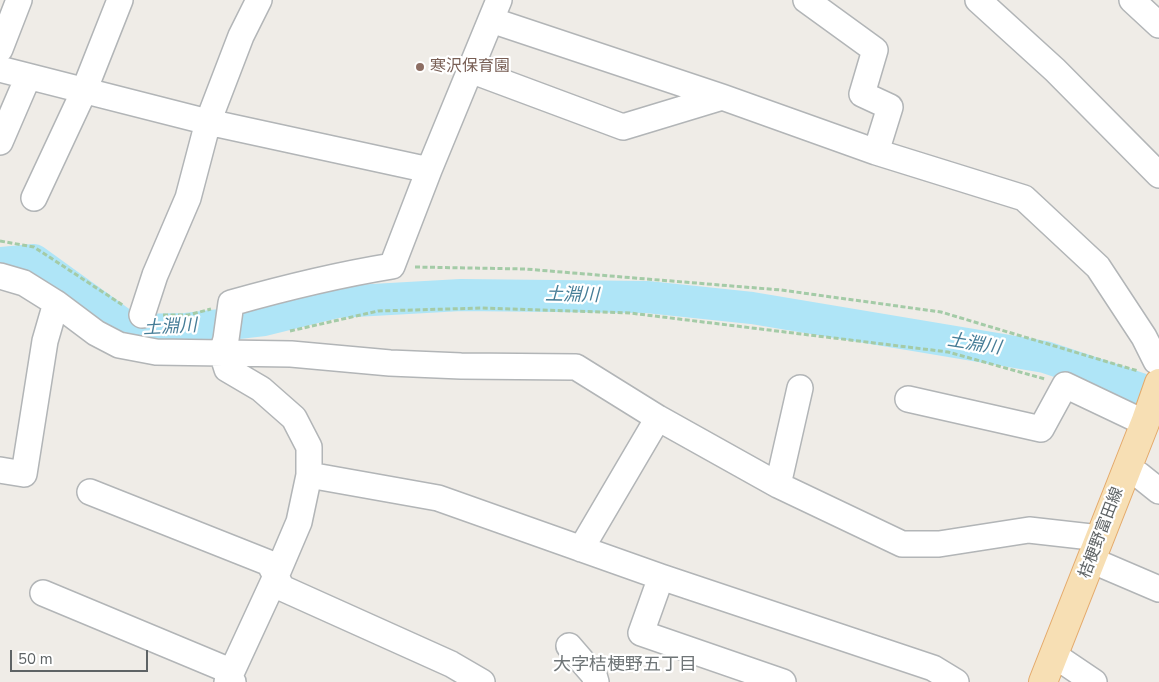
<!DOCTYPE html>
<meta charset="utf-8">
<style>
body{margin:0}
#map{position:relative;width:1159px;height:682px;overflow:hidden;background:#efece7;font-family:"Nunito Sans",sans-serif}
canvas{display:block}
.scale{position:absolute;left:10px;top:650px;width:138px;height:22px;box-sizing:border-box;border:2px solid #5e6365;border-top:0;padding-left:6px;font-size:15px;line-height:18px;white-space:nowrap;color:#5e6365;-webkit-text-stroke:4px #fff;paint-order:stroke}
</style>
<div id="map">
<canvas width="1159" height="682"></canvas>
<div class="scale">50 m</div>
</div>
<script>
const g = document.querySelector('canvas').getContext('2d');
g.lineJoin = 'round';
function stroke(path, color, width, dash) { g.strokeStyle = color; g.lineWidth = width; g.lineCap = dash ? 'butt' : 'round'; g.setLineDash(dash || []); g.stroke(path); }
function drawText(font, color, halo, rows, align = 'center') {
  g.font = font + ' "Nunito Sans","Noto Sans JP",sans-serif'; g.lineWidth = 4.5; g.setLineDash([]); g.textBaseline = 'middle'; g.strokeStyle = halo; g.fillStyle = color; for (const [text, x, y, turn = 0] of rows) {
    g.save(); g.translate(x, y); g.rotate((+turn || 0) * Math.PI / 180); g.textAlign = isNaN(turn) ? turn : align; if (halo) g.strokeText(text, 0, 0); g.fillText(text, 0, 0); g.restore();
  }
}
stroke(new Path2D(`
 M0,263L34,260L131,330L186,329L264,320L337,302L461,295L647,297L752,308L1045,357L1159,395`), '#afe5f7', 32);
const minor = new Path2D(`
 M806,0L875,50L862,94L890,107L876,152
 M978,0L1055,70L1159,175
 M1132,0L1159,25
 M491,20L722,97L876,152L1024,198L1098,267L1144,337L1156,361L1159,362
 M0,49L19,0
 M0,69L208,122L429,170
 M470,70L623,127L722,97
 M0,142L28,77
 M34,198L84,91L120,0
 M0,276L24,283L56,303L96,333L119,345L156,352L291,354L390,363L461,366L576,367L658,418L778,485L902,544H939L1029,530L1100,538
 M142,315L155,275L188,198L208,122L241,36L259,0
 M908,399L1041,429L1065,385L1145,423
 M0,470L24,474L45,341L56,303
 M1126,470L1139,475L1159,491
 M309,475L438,498L661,577L933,668L956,682
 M778,485L800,388
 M90,492L269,563L282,588L451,664L482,682
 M581,549L658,418
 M1091,560L1159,589
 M661,577L641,633L783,682
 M43,593L223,668L233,682
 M569,646L594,675L596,682
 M1054,655L1094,682
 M227,682L276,576L299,522L309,475V447L294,418L261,389L227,369L222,353L226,339L231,303C284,288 337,275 392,266L429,170L499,0`);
const major = new Path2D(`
 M1043,682L1145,423L1159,383`);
stroke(minor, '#b2b5b7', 28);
stroke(major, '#e4aa6b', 30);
stroke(new Path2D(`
 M0,241L34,247L124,306
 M415,267L525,269L781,290L941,312L1138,371
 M163,315H188L211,309
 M290,331L378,311L482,308L630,313L948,352L1045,379`), '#a4cba7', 3, [5, 2.5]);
stroke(minor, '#fff', 25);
stroke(major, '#f7dfb4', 28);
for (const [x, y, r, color] of [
 [420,67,5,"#8d6e63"]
]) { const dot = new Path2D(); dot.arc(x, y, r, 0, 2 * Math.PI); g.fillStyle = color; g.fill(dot); stroke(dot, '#fff', 2); }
drawText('16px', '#785e54', '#fff', [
 ["寒沢保育園",430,67]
], 'left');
drawText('16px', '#5e6365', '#fff', [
 ["桔梗野富田線",1102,533,-69]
]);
drawText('italic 18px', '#467d97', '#fff', [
 ["土淵川",572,296,1],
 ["土淵川",170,328,-3],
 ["土淵川",974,345,9]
]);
drawText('18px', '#6f7577', '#fff', [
 ["大字桔梗野五丁目",625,666]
]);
</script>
